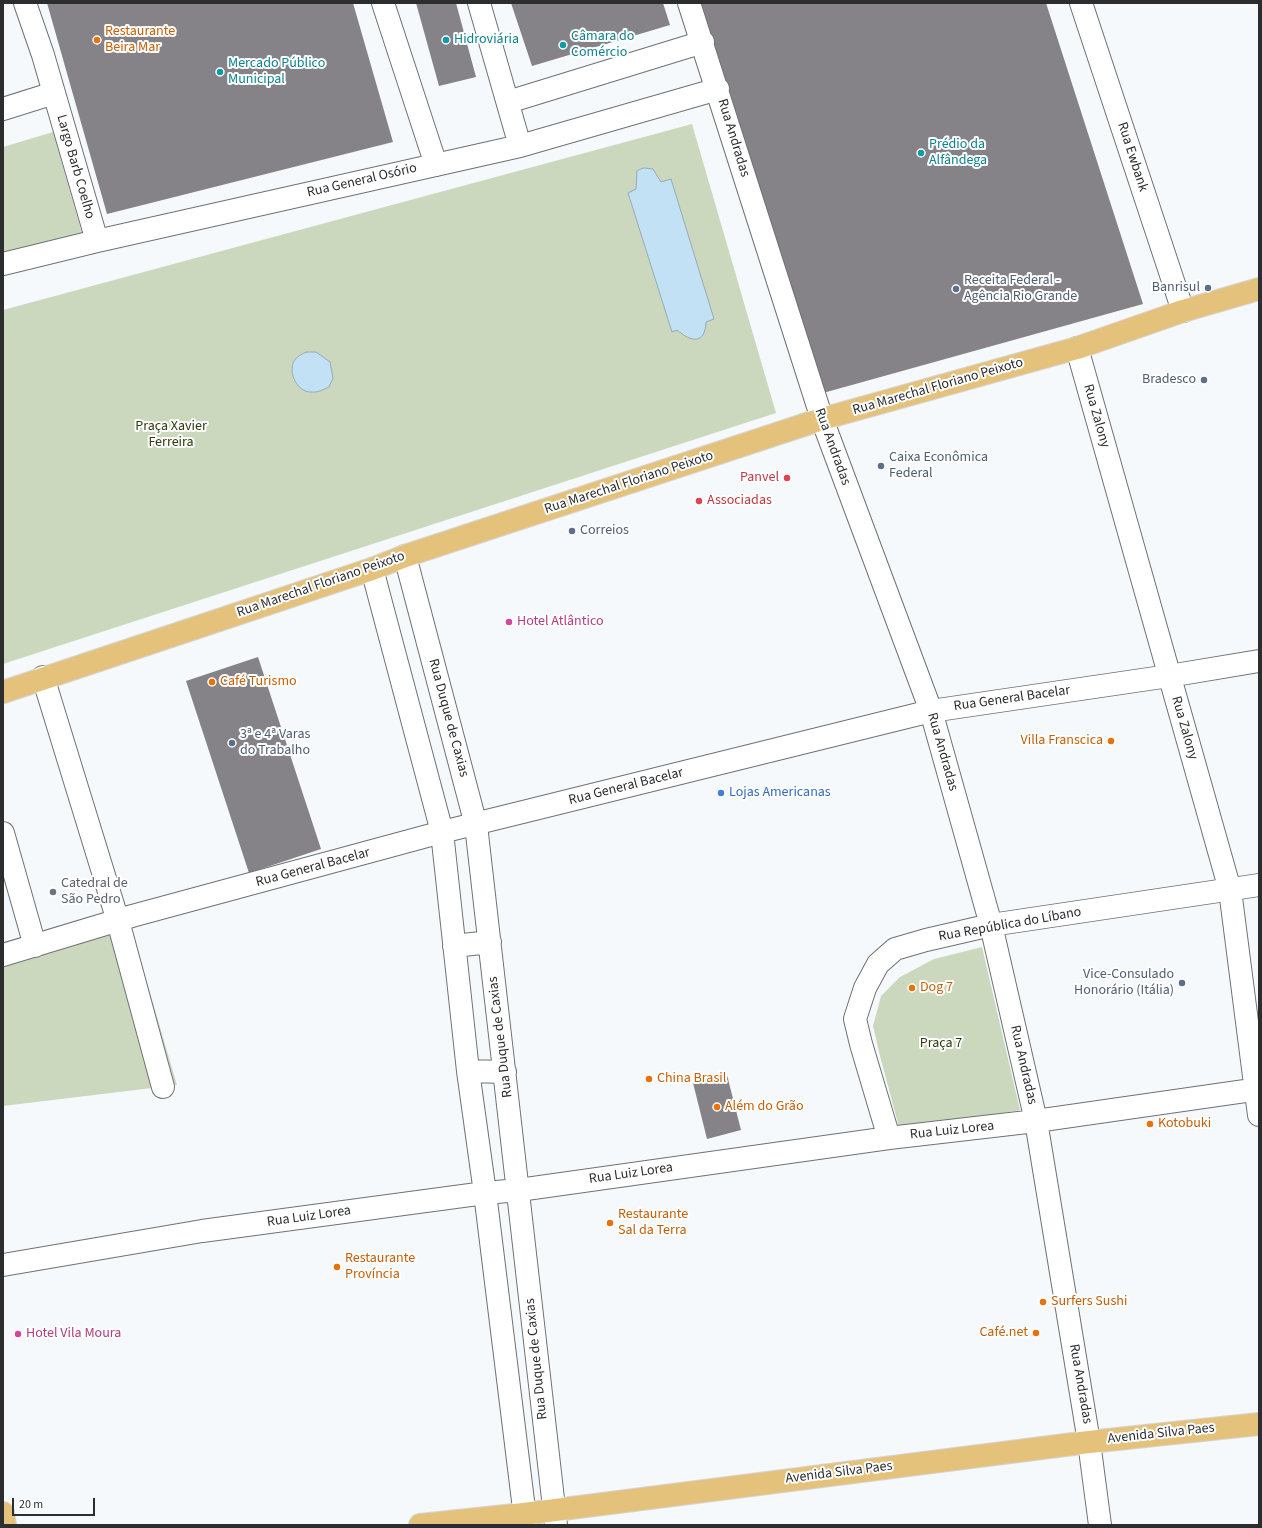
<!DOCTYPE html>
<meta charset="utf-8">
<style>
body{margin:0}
#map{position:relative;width:1262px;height:1528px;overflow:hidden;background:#f5f9fc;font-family:"Source Sans 3",sans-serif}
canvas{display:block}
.frame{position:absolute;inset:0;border:4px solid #2c2d2f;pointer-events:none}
.scale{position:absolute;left:12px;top:1498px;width:83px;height:18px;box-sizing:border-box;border:2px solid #2c2d2f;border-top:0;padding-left:5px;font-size:12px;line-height:14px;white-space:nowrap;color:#2c2d2f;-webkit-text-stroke:3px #fff;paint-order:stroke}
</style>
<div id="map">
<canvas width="1262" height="1528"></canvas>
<div class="frame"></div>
<div class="scale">20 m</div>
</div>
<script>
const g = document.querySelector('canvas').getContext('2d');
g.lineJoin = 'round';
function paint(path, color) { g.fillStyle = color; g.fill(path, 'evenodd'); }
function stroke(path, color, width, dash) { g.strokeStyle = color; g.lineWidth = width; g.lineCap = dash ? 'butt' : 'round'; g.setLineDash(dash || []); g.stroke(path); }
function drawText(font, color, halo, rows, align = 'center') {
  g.font = font + ' "Source Sans 3",sans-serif'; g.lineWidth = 4; g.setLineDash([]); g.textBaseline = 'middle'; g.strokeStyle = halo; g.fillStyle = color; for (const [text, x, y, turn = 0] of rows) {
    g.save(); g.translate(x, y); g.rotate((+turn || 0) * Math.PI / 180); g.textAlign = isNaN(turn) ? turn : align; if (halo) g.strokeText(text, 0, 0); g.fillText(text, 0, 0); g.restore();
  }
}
paint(new Path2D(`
 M692,124L776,413L3,664V310Z
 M53,132L82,233L3,252V147Z
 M130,925L177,1085L3,1106V963Z
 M982,947L1020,1110L900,1131L880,1056L873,1026L881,996L900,977L934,959Z`), '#ccd8be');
const water = new Path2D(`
 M644,168L653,169L661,182L671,179L714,319L706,322C705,345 691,342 677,330L672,332L628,193L636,189L637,171Z
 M307,352H316L330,362L333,378L329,387C324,389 318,393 311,392C297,392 288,373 294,361C297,356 302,354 307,352Z`);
paint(water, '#c3e1f4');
stroke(water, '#96abb9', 1);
paint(new Path2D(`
 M47,3H353L393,142L107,214Z
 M416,3H456L476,77L439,86Z
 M511,3H663L670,25L532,66Z
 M701,3H1046L1143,304L823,393Z
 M258,657L321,849L249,873L186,681Z
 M727,1075L741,1130L707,1139L693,1083Z`), '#858387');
const minor = new Path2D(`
 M25,3L43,55L97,241
 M383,3L436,165
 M479,3L520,146
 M689,3L822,419L931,711L991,925L1036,1121L1089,1442L1100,1525
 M1081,3L1183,311
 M508,102L703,42
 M3,109L54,93
 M3,264L97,241L520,146L718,89
 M1077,348L1230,890L1259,1115
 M405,556L476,825L556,1525
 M372,569L442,832L468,1071L485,1193L526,1525
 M43,677L118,921L163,1087
 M3,833L35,946
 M454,946L490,942
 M3,955L132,916L442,832L931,711L1169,676L1259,661
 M468,1071L505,1072
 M889,1138L861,1044L855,1019L865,988L878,964L895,949L926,940L991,925L1259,885
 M3,1265L202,1231L485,1193L519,1190L889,1138L1036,1121L1259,1089`);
const major = new Path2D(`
 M3,692L372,569L405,556L822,419L1077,348L1183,311L1259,289
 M3,1513L5,1525
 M420,1525L524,1514L1089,1442L1259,1424`);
stroke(minor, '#6e7275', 24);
stroke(major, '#d5d5d5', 24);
stroke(minor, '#fff', 22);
stroke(major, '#e5c27c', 22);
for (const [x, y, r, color] of [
 [97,40,4,"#e8710a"],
 [446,40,4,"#0f9aa8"],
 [563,45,4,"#0f9aa8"],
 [220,72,4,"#0f9aa8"],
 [921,153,4,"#0f9aa8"],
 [1208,288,4,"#5c6f8a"],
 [956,289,4,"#5c6f8a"],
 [1204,380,4,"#5c6f8a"],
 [881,466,4,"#5c6f8a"],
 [787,478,4,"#e0444e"],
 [699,501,4,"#e0444e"],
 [572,531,4,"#5c6f8a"],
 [509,622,4,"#d1479c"],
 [212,682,4,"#e8710a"],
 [1111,741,4,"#e8710a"],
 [232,743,4,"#5c6f8a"],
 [721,793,4,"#3f7fe0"],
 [53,892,4,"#6b7280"],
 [1182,983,4,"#5c6f8a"],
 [912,988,4,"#e8710a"],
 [649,1079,4,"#e8710a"],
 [717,1107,4,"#e8710a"],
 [1150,1124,4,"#e8710a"],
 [610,1223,4,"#e8710a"],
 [337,1267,4,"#e8710a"],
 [1043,1302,4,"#e8710a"],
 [1036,1333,4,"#e8710a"],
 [18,1334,4,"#d1479c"]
]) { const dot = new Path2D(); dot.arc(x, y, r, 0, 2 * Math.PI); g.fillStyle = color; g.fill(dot); stroke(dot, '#fff', 1.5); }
drawText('14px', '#c56008', '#fff', [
 ["Restaurante",105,32],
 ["Beira Mar",105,48],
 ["Café Turismo",220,682],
 ["Villa Franscica",1103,741,"right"],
 ["Dog 7",920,988],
 ["China Brasil",657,1079],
 ["Além do Grão",725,1107],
 ["Kotobuki",1158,1124],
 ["Restaurante",618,1215],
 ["Sal da Terra",618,1231],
 ["Restaurante",345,1259],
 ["Província",345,1275],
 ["Surfers Sushi",1051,1302],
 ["Café.net",1028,1333,"right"]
], 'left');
drawText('14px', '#0d838f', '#fff', [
 ["Câmara do",571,37],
 ["Comércio",571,53],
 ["Hidroviária",454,40],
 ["Mercado Público",228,64],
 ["Municipal",228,80],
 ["Prédio da",929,145],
 ["Alfândega",929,161]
], 'left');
drawText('14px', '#2c2d2f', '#fff', [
 ["Rua Andradas",733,138,73],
 ["Rua Ewbank",1132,157,72],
 ["Largo Barb Coelho",75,167,74],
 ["Rua General Osório",362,181,-13],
 ["Rua Marechal Floriano Peixoto",938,387,-16],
 ["Rua Zalony",1096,416,74],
 ["Rua Andradas",832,447,70],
 ["Rua Marechal Floriano Peixoto",629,483,-18],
 ["Rua Marechal Floriano Peixoto",321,585,-19],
 ["Rua General Bacelar",1012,699,-8],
 ["Rua Duque de Caxias",448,718,75],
 ["Rua Zalony",1184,728,74],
 ["Rua Andradas",942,752,74],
 ["Rua General Bacelar",626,787,-14],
 ["Rua General Bacelar",313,868,-15],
 ["Rua República do Líbano",1010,925,-10],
 ["Rua Duque de Caxias",501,1037,-97],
 ["Rua Andradas",1023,1065,77],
 ["Rua Luiz Lorea",952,1131,-6],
 ["Rua Luiz Lorea",631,1174,-8],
 ["Rua Luiz Lorea",309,1217,-8],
 ["Rua Duque de Caxias",537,1359,-96],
 ["Rua Andradas",1080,1384,80],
 ["Avenida Silva Paes",1161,1434,-6],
 ["Avenida Silva Paes",839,1473,-7]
]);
drawText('14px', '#4e5e75', '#fff', [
 ["Receita Federal -",964,281],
 ["Agência Rio Grande",964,297],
 ["Banrisul",1200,288,"right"],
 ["Bradesco",1196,380,"right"],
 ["Caixa Econômica",889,458],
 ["Federal",889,474],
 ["Correios",580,531],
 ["3ª e 4ª Varas",240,735],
 ["do Trabalho",240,751],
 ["Vice-Consulado",1174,975,"right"],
 ["Honorário (Itália)",1174,991,"right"]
], 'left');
drawText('14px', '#2d3d10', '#fff', [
 ["Praça Xavier",171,427],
 ["Ferreira",171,443],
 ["Praça 7",941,1044]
]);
drawText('14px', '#be3a42', '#fff', [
 ["Panvel",779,478],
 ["Associadas",707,501,"left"]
], 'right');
drawText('14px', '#b23c85', '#fff', [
 ["Hotel Atlântico",517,622],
 ["Hotel Vila Moura",26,1334]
], 'left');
drawText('14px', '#366cbe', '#fff', [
 ["Lojas Americanas",729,793]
], 'left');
drawText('14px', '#5b616d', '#fff', [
 ["Catedral de",61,884],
 ["São Pedro",61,900]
], 'left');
</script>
